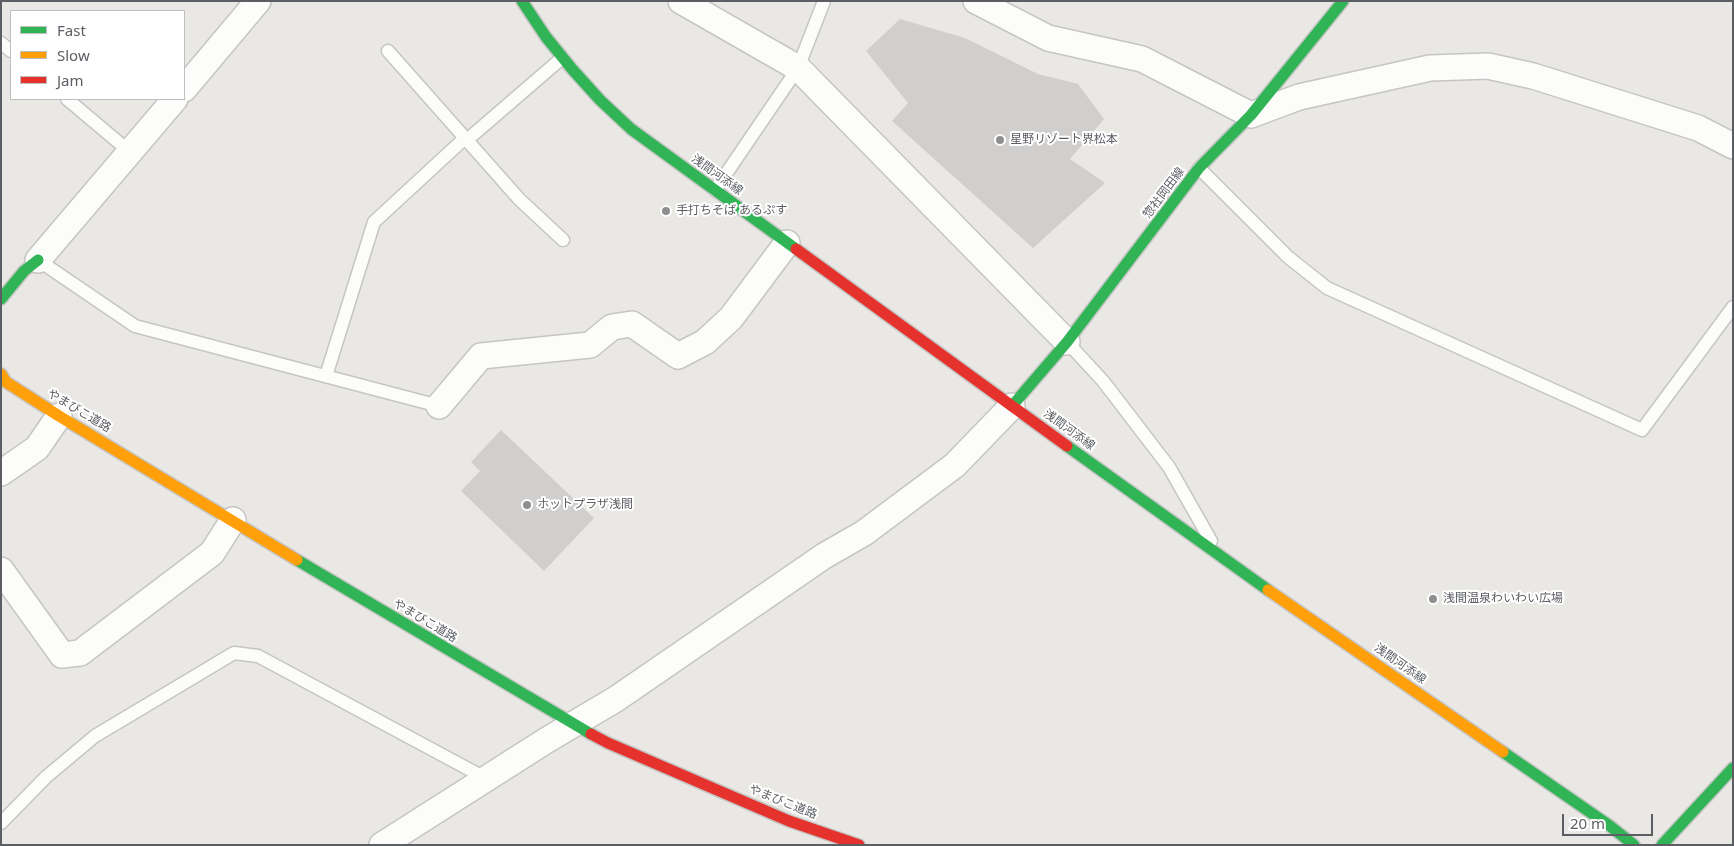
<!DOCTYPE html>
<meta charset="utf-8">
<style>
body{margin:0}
#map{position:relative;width:1734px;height:846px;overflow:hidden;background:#eae8e4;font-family:"Noto Sans",sans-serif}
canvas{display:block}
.frame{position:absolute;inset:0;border:2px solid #5b5e62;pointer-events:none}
.legend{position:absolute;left:10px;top:10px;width:175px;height:90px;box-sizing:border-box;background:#fff;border:1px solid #bdbfc0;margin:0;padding:6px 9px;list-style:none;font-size:15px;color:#5b5e62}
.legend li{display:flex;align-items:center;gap:10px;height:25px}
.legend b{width:25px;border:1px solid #bdbfc0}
.scale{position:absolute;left:1562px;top:814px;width:91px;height:22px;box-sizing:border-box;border:2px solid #5b5e62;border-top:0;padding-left:6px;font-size:15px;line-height:18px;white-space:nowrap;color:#5b5e62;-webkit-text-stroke:4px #fff;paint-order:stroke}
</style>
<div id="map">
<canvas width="1734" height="846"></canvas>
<div class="frame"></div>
<ul class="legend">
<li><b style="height:6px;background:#30b455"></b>Fast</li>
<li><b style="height:6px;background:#ff9f0a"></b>Slow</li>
<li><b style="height:6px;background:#e5322d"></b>Jam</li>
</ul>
<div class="scale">20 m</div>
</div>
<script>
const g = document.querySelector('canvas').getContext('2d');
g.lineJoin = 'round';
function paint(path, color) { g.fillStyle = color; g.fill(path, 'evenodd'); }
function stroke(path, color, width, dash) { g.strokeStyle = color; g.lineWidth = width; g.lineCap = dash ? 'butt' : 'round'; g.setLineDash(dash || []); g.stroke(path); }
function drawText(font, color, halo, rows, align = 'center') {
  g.font = font + ' "Noto Sans","Noto Sans JP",sans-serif'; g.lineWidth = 4; g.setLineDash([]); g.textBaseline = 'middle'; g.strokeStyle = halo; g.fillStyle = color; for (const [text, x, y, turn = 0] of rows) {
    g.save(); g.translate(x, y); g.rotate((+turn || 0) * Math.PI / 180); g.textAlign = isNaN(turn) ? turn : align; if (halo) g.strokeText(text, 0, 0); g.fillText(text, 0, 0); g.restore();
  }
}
paint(new Path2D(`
 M900,19L965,38L1038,74L1078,84L1104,119L1070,159L1105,183L1033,248L892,121L908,103L866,51Z
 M501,430L594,518L544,571L461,491L480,471L471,462Z`), '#d1cfce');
const lane = new Path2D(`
 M1,43L11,51
 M388,51L519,199L563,240
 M67,99L130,152
 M467,140L562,58
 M1199,168L1288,257L1327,288L1642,430L1733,307
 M715,190L798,68L824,1
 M38,260L135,326L439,406
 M1067,342L1103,381L1169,467L1211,541
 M326,376L374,222L465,138
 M1,823L46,777L95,736L234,653L258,656L487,779`);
const street = new Path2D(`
 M681,1L798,68L1067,342
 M976,1L1048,38L1142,59L1251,115L1299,97L1430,68L1488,66L1533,76L1698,128L1733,146
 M184,89L258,1
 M38,260L175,99
 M439,406L481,356L590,345L612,327L632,324L678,356L705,342L731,318L787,243
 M1,473L37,448L59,416
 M1,570L62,655L80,653L212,553L233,520
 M382,845L547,740L616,699L824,556L864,533L955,465L1012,406`);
const fast = new Path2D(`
 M522,1L546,37L572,69L600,100L631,129L796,249
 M1,299L24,271L38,260
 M1012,406L1067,342L1199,168L1251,115L1343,1
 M1067,446L1268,590
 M297,560L591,734
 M1503,752L1610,826L1634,845
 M1662,845L1733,768`);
const slow = new Path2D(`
 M1,374L6,382L59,416L297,560
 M1268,590L1503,752`);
const jam = new Path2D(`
 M796,249L1067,446
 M591,734L608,743L789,821L859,845`);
stroke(lane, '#c6c5c5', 15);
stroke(street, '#c6c5c5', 28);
stroke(fast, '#c5c5c4', 14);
stroke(slow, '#c5c5c4', 14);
stroke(jam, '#c5c5c4', 14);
stroke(lane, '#fcfcfb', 12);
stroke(street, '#fcfcfb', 25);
stroke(fast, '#30b455', 11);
stroke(slow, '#ff9f0a', 11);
stroke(jam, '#e5322d', 11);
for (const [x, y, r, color] of [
 [1000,140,5,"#8d8e90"],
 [666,211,5,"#8d8e90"],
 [527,505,5,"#8d8e90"],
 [1433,599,5,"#8d8e90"]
]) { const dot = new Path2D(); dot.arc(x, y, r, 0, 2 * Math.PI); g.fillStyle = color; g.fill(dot); stroke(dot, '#fff', 2); }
drawText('12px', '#5b5e62', '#fff', [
 ["星野リゾート界松本",1010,140],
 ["手打ちそば あるぷす",676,211],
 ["ホットプラザ浅間",537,505],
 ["浅間温泉わいわい広場",1443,599]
], 'left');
drawText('12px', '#5b5e62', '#fff', [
 ["浅間河添線",717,175,36],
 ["惣社岡田線",1164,193,-53],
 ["やまびこ道路",79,411,31],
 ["浅間河添線",1069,430,36],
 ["やまびこ道路",425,621,31],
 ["浅間河添線",1400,664,35],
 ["やまびこ道路",783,802,22]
]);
</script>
